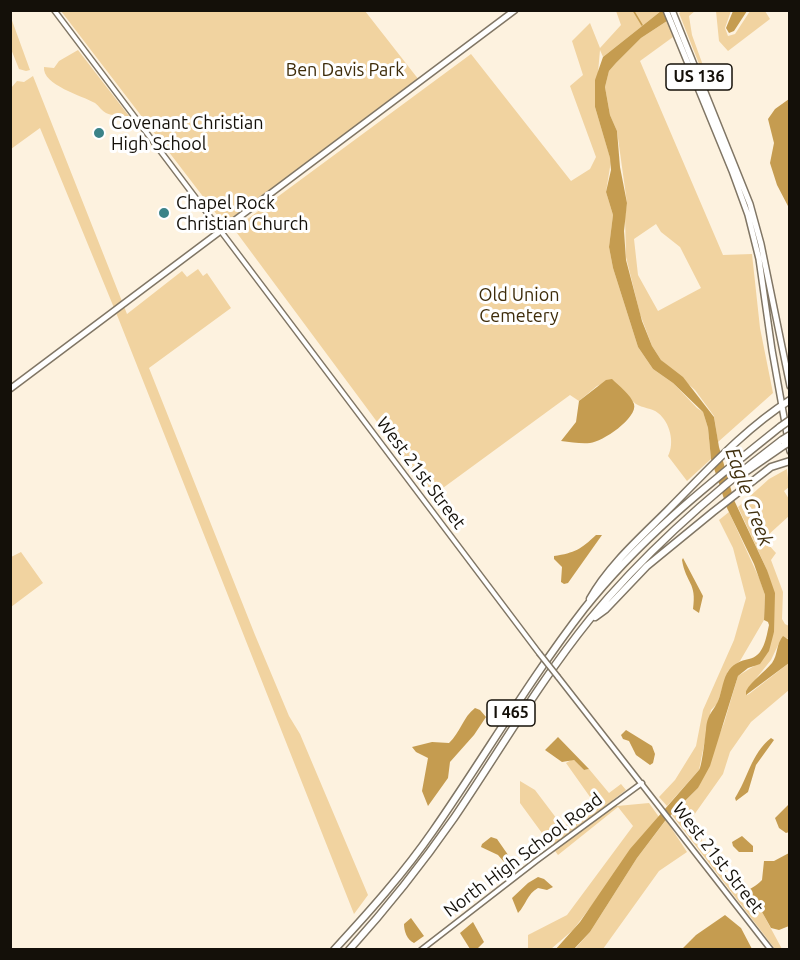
<!DOCTYPE html>
<style>
body{margin:0}
#map{position:relative;width:800px;height:960px;overflow:hidden;background:#fdf2df;font-family:Ubuntu,sans-serif}
canvas{display:block}
.frame{position:absolute;inset:0;border:12px solid #141009;pointer-events:none}
</style>
<div id="map">
<canvas width="800" height="960"></canvas>
<div class="frame"></div>
</div>
<script>
const g = document.querySelector('canvas').getContext('2d');
g.lineJoin = 'round';
function paint(path, color) { g.fillStyle = color; g.fill(path, 'evenodd'); }
function stroke(path, color, width, dash) { g.strokeStyle = color; g.lineWidth = width; g.lineCap = dash ? 'butt' : 'round'; g.setLineDash(dash || []); g.stroke(path); }
function drawText(font, color, halo, rows, align = 'center') {
  g.font = font + ' Ubuntu,sans-serif'; g.lineWidth = 6; g.setLineDash([]); g.textBaseline = 'middle'; g.strokeStyle = halo; g.fillStyle = color; for (const [text, x, y, turn = 0] of rows) {
    g.save(); g.translate(x, y); g.rotate((+turn || 0) * Math.PI / 180); g.textAlign = isNaN(turn) ? turn : align; if (halo) g.strokeText(text, 0, 0); g.fillText(text, 0, 0); g.restore();
  }
}
paint(new Path2D(`
 M61,11H365L419,80L224,224Z
 M616,11H661L603,57L600,50L595,107L611,161L606,192L613,215L609,247L613,268L638,347L653,369L673,383L697,408L703,412L708,428L711,459L687,481L668,456C675,443 670,422 658,413C652,408 642,408 636,404C627,397 620,387 612,380L597,386L579,401L570,395L432,496L234,229L471,54L571,181L590,169L596,157L570,86L583,75L572,41L590,23L600,48L621,25Z
 M682,11H695L689,16L692,35L705,71L703,74L679,13Z
 M716,11H731L725,28L728,36L735,34L750,11H765L770,19L728,51L719,41Z
 M10,15L30,70L26,71L19,69L11,49Z
 M667,21L673,37L640,61L723,255L752,254L760,328L773,393L718,442L714,416L695,390L661,360L652,346L640,314L626,257L625,217L627,203L617,131L610,115L605,87L609,71L616,63L641,38ZM656,224L661,232L680,247L701,288L658,311L638,275L634,239Z
 M78,50L129,116C122,116 112,116 106,113C102,111 99,106 95,103C83,96 42,85 44,67L54,68L59,61Z
 M33,76L127,314L182,271L187,277L198,269L203,276L207,273L231,308L149,368L255,635L289,716L300,734L368,895L354,914L119,320L40,128L11,149V88L17,81L24,82Z
 M787,469L789,487L784,491L789,499V516L767,536L766,542L776,553L771,560L783,592L782,619L785,624L789,626V640L787,638L781,639L771,660L746,691L747,695L749,694L789,663V690L751,722L730,752L723,774L689,822L733,884L749,888L743,895L762,912L782,949H775L672,815L698,788L724,723L738,676L754,666L774,632L767,570L738,507L769,479Z
 M729,512L760,580L765,595L764,620L740,661L728,671L717,704L711,710L699,770L667,806L659,797L675,780L696,746L703,710L734,640L746,598L733,548L719,520Z
 M21,552L43,583L11,607V557Z
 M571,760H574L584,770L589,769L609,793L621,784L626,790L613,800L617,806L649,803L659,817L573,930L551,949H528V935L567,915L633,826L618,807L558,855L520,803V781L535,790L563,827L595,804L566,763Z
 M666,820L687,852L659,871L603,949L574,950L590,932L637,858Z`), '#f1d3a0');
paint(new Path2D(`
 M661,11H678L667,21L641,38L616,63L609,71L605,87L610,115L617,131L620,167L627,203L624,231L626,260L642,321L652,346L661,360L683,377L714,417L719,447L734,500L767,570L775,593L774,632L769,651L760,664L748,668L738,676L710,766L698,788L665,821L637,858L590,932L574,949L555,950L580,922L630,849L699,770C702,767 705,737 706,730C707,714 713,712 718,701C722,691 723,678 729,670C735,663 740,661 749,659C764,656 766,638 769,625L768,622L764,620L765,595L754,564L727,508L711,459L708,428L703,412L673,383L653,369L638,347L613,268L609,247L613,215L606,192L611,170L610,158L595,107V80L603,57Z
 M733,11H747L734,31L729,33L726,28Z
 M789,99V208L777,185L770,163L774,143L768,119L775,109Z
 M612,379C619,386 631,395 634,404C638,418 602,442 590,443C581,444 571,442 561,441L576,422L579,401L606,380Z
 M596,535H602L568,583L564,584L561,582L562,567L554,559V556C575,553 581,549 596,535Z
 M683,558L703,596L699,613L693,609C697,582 686,584 682,560Z
 M783,636L789,640V663L746,695V691C752,680 764,673 772,663C778,655 776,644 783,636Z
 M475,708L480,710L486,717L474,735L450,762L448,778L428,806L422,791L428,758L416,752L412,747L432,742L449,743C460,733 463,717 475,708Z
 M626,730L652,746L655,754L653,763L650,765L636,755L629,741L623,739L621,735Z
 M558,737L589,769L584,770L574,760L562,762L545,750Z
 M771,738L774,740L756,765L748,792L736,801L735,798C748,778 751,754 771,738Z
 M789,804V832L786,833L779,828L775,818Z
 M742,836L753,846V852H739L733,846L732,842Z
 M491,837L497,839L513,862V865L510,869L498,855L481,847L482,844Z
 M789,853V926L779,930L771,928L762,912L743,895C749,888 756,887 762,880L764,861H774Z
 M538,877L544,879L553,887L547,890L538,888C527,894 526,905 518,913L512,898L528,883Z
 M725,915L741,928L752,949H682L696,935Z
 M411,918L424,936L414,943C407,940 404,931 404,924Z
 M473,922L484,942L477,949H470L460,933Z`), '#c59c50');
stroke(new Path2D(`
 M633,10L642,25`), '#c59c50', 1.5);
const minor = new Path2D(`
 M54,10L539,653
 M558,677L771,950
 M421,950L536,861L642,783`);
const major = new Path2D(`
 M666,10L732,171L748,215L759,259L772,350L790,451
 M672,10L750,204L761,244L790,386
 M10,389L515,10`);
const highway = new Path2D(`
 M741,475L783,446
 M590,599C608,566 641,537 668,510C707,471 743,430 790,400
 M595,617L606,609L647,566L713,512L771,467L790,461
 M334,950C369,912 404,873 433,831C484,758 529,680 584,609C640,538 710,483 780,427
 M349,950C387,908 422,864 454,818C499,752 539,682 590,619C646,551 712,493 782,440`);
stroke(minor, '#807665', 7);
stroke(major, '#807665', 8);
stroke(highway, '#807665', 9);
stroke(minor, '#fff', 4);
stroke(major, '#fff', 5);
stroke(highway, '#fff', 6);
const minorBridge = new Path2D(`
 M539,653L558,677`);
const highwayBridge = new Path2D(`
 M780,427L790,420
 M782,440L790,435
 M783,446L790,442`);
stroke(minorBridge, '#807665', 7, []);
stroke(highwayBridge, '#807665', 9, []);
stroke(minorBridge, '#fff', 4);
stroke(highwayBridge, '#fff', 6);
for (const [x, y, r, color] of [
 [99,133,6,"#3b8388"],
 [164,213,6,"#3b8388"]
]) { const dot = new Path2D(); dot.arc(x, y, r, 0, 2 * Math.PI); g.fillStyle = color; g.fill(dot); stroke(dot, '#fff', 2); }
for (const [x, y, w] of [
 [699,77,66],
 [511,713,48]
]) { const box = new Path2D(); box.roundRect(x - w / 2, y - 13, w, 26, 4.5); g.fillStyle = '#fff'; g.fill(box); stroke(box, '#141009', 1.5); }
drawText('bold 16px', '#141009', null, [
 ["US 136",699,77],
 ["I 465",511,713]
]);
drawText('18px', '#3e2c0a', '#fff', [
 ["Ben Davis Park",345,70],
 ["Old Union",519,295],
 ["Cemetery",519,316]
]);
drawText('18px', '#141009', '#fff', [
 ["Covenant Christian",111,123],
 ["High School",111,144],
 ["Chapel Rock",176,203],
 ["Christian Church",176,224]
], 'left');
drawText('18px', '#141009', '#fff', [
 ["West 21st Street",421,473,53],
 ["North High School Road",523,855,-37],
 ["West 21st Street",718,858,52]
]);
drawText('italic 20px', '#41300e', '#fff', [
 ["Eagle Creek",749,497,70]
]);
</script>
